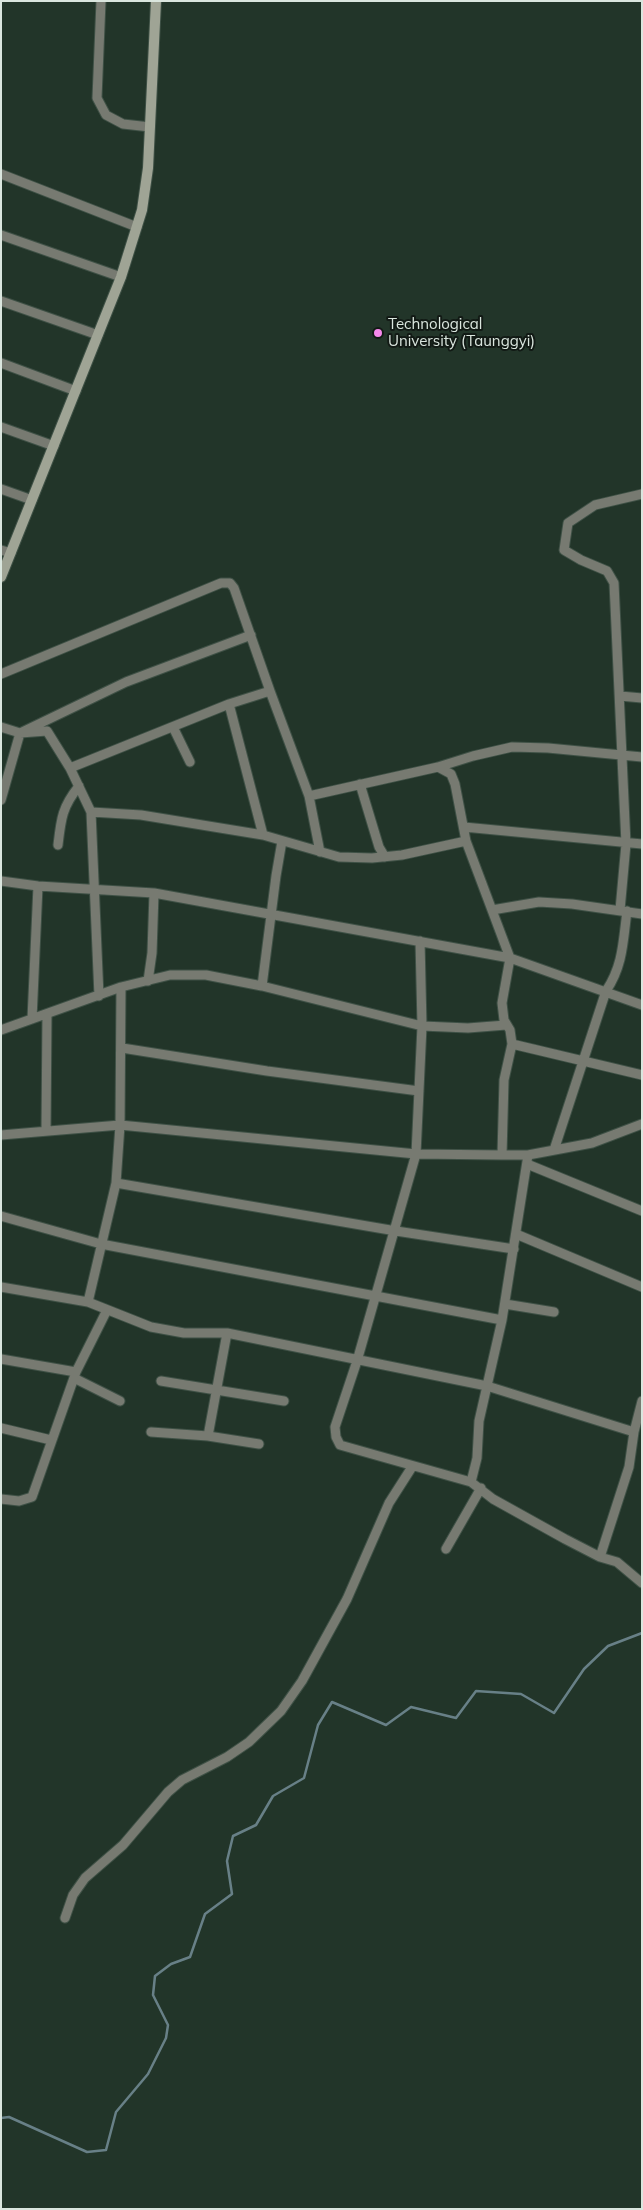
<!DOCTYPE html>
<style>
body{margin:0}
#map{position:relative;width:643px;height:2210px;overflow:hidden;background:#223529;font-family:Mulish,sans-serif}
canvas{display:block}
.frame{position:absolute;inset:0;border:2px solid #dae6de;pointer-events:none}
</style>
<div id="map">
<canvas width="643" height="2210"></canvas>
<div class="frame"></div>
</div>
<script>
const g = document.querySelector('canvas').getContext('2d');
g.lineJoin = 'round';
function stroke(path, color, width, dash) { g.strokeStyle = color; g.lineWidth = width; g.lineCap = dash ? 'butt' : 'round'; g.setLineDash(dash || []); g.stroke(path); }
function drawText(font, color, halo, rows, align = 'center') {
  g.font = font + ' Mulish,sans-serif'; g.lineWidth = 4; g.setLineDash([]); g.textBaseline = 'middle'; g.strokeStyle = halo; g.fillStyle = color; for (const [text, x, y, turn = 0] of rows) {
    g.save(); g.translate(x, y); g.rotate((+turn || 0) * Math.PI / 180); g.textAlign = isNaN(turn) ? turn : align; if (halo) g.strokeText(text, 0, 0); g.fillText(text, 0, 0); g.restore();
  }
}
stroke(new Path2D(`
 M1,2118L9,2117L87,2152L106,2150L116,2112L148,2074L166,2038L168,2025L153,1995L155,1976L171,1964L190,1957L205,1914L232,1894L227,1861L233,1836L256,1825L273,1796L304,1778L318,1725L332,1702L386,1725L411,1707L456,1718L476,1691L521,1694L554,1713L584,1669L608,1646L642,1633`), '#688087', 2.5);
const street = new Path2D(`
 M101,1L97,98L106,115L123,124L150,127
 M1,174L137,227
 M1,235L121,277
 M1,301L98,335
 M1,363L76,391
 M1,427L54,446
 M1,489L32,500
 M1,550L11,553
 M1,674L221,583H230L234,588L270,691
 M620,696L642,698
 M229,704L263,835
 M1,727L20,733L47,731L70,768L91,812L99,996
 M173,727L190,762
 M438,767L473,756L512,747L548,748L642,757
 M70,768L229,704L270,691L309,796L320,852
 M360,784L379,847L385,857
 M309,796L438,767L451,774L455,784L466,841L510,958L502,1003L504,1020L510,1030L512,1044L504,1080L502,1155
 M1,800L20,733L126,682L251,635
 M91,812L141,815L263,835L339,857L372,858L402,855L466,841
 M464,827L642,844
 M58,845C61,819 62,807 79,786
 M1,881L38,886L154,893L510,958L642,1005
 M492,910L539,902L572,904L642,914
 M620,910L626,844L614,583L607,571L581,560L564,550L568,523L595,505L642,494
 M420,941L422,1026L416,1154L357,1361L335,1427L336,1437L340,1445L471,1482
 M148,981L152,953L154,893
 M262,986L276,876L282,841
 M32,1019L38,886
 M1,1030L121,987L170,975H206L262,986L422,1026L468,1028L506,1025
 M512,1044L642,1075
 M122,1048L267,1071L419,1091
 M46,1131L47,1014
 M1,1135L120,1125L416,1154L502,1155H528L592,1143L642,1124
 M554,1150L606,991C623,966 623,942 627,911
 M528,1155L502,1320L479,1421L477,1458L471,1482L493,1499L565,1539L600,1557L617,1562L642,1583
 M527,1164L642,1211
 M116,1183L396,1231L514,1249
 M1,1216L101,1244L502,1320
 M516,1234L642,1287
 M1,1287L88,1302L151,1327L184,1333H227L487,1386L634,1432
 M88,1302L116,1183L120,1125L121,987
 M505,1304L554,1312
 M1,1359L76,1372
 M74,1378L120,1401
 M161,1381L284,1401
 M1,1428L51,1440
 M151,1432L208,1436L259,1444
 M208,1436L227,1333
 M1,1499L19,1501L32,1497L76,1372L107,1310
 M446,1549L481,1488
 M600,1557L629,1467L634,1432L642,1401
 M65,1918L73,1895L85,1878L123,1845L168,1792L182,1780L227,1757L249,1742L281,1711L302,1681L347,1599L389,1503L412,1467`);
const secondary = new Path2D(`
 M1,577L121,277L142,210L148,168L156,1`);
stroke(street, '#3f5146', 11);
stroke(secondary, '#3f5146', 12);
stroke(street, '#777a71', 9);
stroke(secondary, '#9fa495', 10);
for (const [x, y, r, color] of [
 [378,333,5,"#f688ec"]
]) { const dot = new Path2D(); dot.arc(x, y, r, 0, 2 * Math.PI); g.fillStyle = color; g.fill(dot); stroke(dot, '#121a15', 2); }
drawText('15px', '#dae6de', '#121a15', [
 ["Technological",388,324],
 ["University (Taunggyi)",388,341]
], 'left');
</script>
